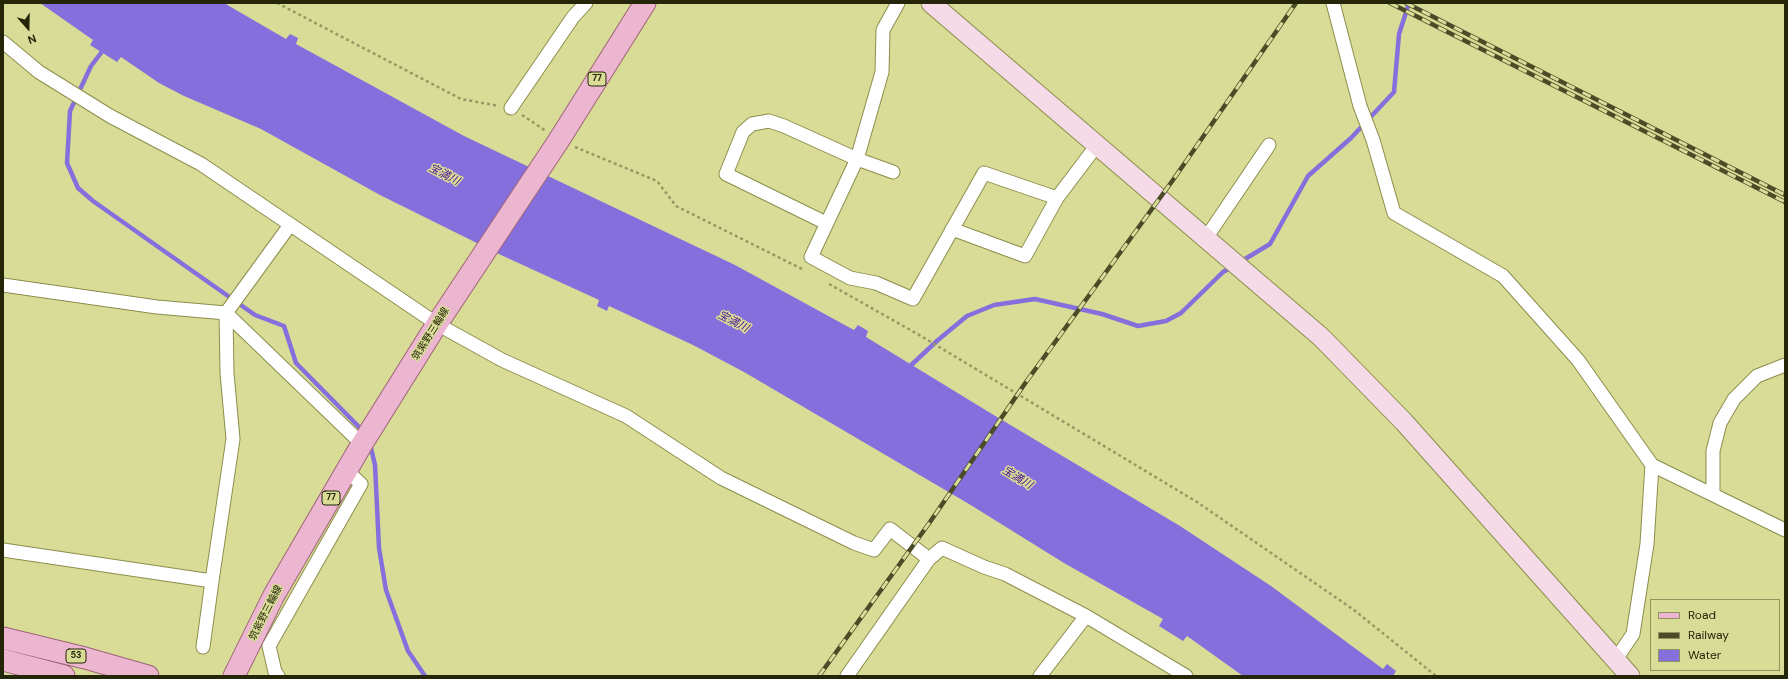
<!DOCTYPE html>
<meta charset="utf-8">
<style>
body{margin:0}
#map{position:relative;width:1788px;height:679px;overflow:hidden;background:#d9dc97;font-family:"DM Sans",sans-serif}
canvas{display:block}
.frame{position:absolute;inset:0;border:4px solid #242509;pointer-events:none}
.legend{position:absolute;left:1650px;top:599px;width:130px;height:72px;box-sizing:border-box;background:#d9dc97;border:1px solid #91935e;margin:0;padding:5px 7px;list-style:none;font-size:12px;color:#242509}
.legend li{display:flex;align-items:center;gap:8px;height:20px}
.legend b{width:20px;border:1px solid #91935e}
.north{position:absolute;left:8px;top:8px;width:40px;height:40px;-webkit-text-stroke:3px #d9dc97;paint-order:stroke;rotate:160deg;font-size:11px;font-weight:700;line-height:16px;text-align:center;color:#242509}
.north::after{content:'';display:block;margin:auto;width:14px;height:18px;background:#242509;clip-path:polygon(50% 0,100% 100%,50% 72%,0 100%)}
</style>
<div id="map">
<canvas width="1788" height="679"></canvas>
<div class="frame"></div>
<ul class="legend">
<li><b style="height:5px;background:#ecb6d0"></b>Road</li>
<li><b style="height:5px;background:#4b4c27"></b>Railway</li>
<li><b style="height:11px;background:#856fdd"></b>Water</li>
</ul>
<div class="north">N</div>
</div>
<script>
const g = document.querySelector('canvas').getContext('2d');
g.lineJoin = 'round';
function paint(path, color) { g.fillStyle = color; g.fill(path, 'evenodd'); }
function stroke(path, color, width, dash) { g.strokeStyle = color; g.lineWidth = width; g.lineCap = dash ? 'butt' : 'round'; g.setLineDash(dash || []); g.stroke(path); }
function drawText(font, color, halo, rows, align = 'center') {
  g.font = font + ' "DM Sans","Noto Sans JP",sans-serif'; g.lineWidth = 3; g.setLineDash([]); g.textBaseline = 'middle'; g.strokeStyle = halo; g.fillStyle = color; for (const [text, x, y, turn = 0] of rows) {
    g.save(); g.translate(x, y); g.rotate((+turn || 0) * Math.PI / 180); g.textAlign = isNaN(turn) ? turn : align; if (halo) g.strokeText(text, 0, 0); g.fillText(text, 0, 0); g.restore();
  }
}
paint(new Path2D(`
 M40,3H224L286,39L290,34L298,38L296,44L464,136L735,265L854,330L858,325L868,331L866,337L992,414L1180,526L1271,586L1383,669L1387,664L1396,671L1393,676H1243L1187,636L1183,641L1159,626L1163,619L1064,563L969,504L744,372L693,345L609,306L607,311L597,306L599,300L501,255L380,195L261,129L184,96L159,83L121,57L117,62L90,45L93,40Z`), '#856fdd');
stroke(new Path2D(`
 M104,49L91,66L70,111L67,163L78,188L93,201L255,315L284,326L296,363L363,431
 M1240,262L1270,244L1308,176L1351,138L1394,92L1399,34L1409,3
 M908,368L938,340L967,316L994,305L1035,299L1102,314L1138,326L1166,321L1181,313L1223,272L1232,267
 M370,444L375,465L379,548L386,590L408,651L425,676`), '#856fdd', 4.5);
const street = new Path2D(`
 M898,3L883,30L882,72L857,159L811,257L850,278L876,283L913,299L984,173L1057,198
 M1333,3L1360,106L1373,140L1394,213L1503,276L1578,360L1652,465L1785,530
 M3,42L39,72L110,116L201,164L437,324L502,360L626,416L721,478L854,543L874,550L890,529L929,559
 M511,108L573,17L586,3
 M826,223L726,174L743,132L752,124L769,121L784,126L857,159L893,172
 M952,229L1025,256L1057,198L1097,145
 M1206,238L1269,145
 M3,285L157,307L226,313L362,444
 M1713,494V451L1720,423L1734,399L1757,376L1785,365
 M3,550L212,581
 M203,647L212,581L233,439L227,373L226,313L290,225
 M1616,659L1633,634L1647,544L1652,465
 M278,676L275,672L269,646L361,484L347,471
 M847,676L929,559L942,548L984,567L1005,574L1086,616L1186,676
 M1040,676L1086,616`);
const secondary = new Path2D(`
 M931,3L1321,337L1404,422L1630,676`);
const primary = new Path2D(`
 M3,638L85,658L148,676
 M3,660L64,676
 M234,676L274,595L362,444L437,324L559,140L645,3`);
stroke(street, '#8c8e4c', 15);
stroke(secondary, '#8c8e4c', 21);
stroke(primary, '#9e6376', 23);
stroke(new Path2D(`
 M277,3L461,99L499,106
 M522,115L546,131
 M575,147L657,181L676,206L804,270
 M829,284L921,336L1197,502L1354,610L1436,676`), '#979963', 2.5, [3, 3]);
stroke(street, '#fff', 13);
stroke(secondary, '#f5dae7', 19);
stroke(primary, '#ecb6d0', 21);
const rail = new Path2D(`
 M1390,3L1785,202
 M1406,3L1785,195
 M819,676L930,522L1026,382L1173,180L1296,3`);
stroke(rail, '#4b4c27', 4.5);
stroke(rail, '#d9dc97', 3, [9]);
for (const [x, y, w] of [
 [597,79,18],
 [331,498,18],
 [76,656,20]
]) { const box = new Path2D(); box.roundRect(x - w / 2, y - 7, w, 14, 3); g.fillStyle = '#d9dc97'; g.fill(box); stroke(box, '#242509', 1); }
drawText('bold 9px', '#242509', null, [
 ["77",597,79],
 ["77",331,498],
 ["53",76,656]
]);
drawText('10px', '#242509', '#d9dc97', [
 ["筑紫野三輪線",431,334,-58],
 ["筑紫野三輪線",266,613,-63]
]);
drawText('italic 11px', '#430e96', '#d9dc97', [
 ["宝満川",444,175,27],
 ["宝満川",733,322,27],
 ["宝満川",1017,478,31]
]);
</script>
